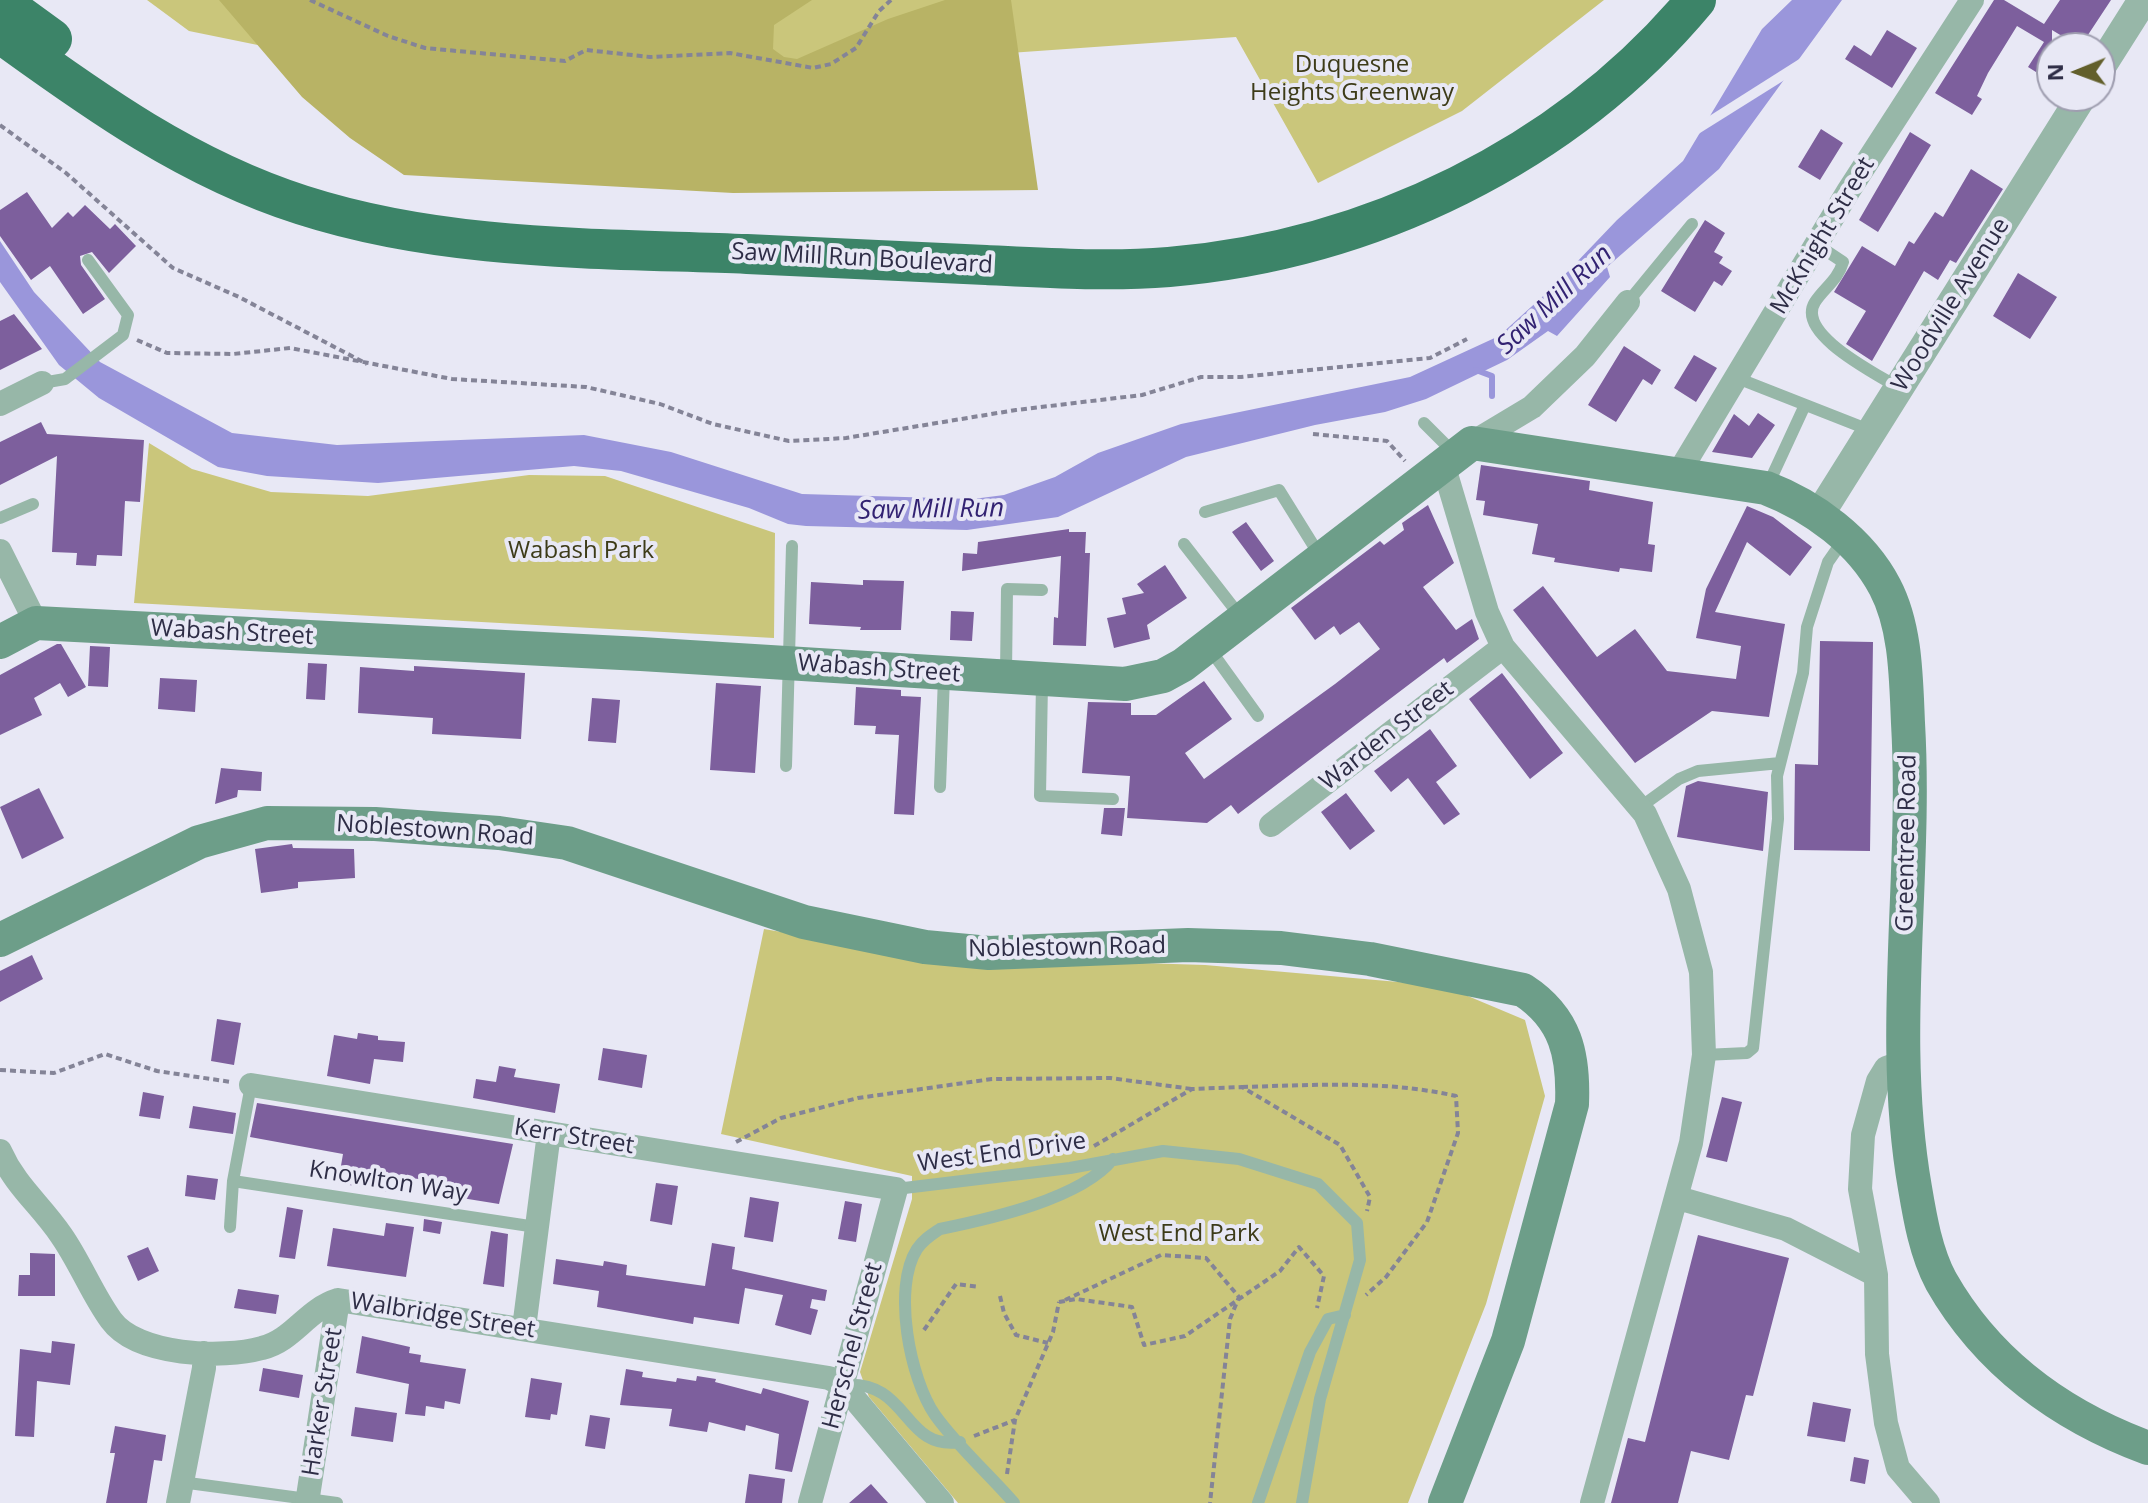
<!DOCTYPE html>
<style>
body{margin:0}
#map{position:relative;width:2148px;height:1503px;overflow:hidden;background:#e8e8f5;font-family:"Open Sans",sans-serif}
canvas{display:block}
.north{position:absolute;left:2036px;top:32px;width:80px;height:80px;box-sizing:border-box;background:#e8e8f5;border:2px solid #9e9daf;border-radius:50%;rotate:269deg;font-size:22px;font-weight:700;line-height:32px;text-align:center;color:#2e2d46}
.north::after{content:'';display:block;margin:auto;width:28px;height:36px;background:#625f2b;clip-path:polygon(50% 0,100% 100%,50% 72%,0 100%)}
</style>
<div id="map">
<canvas width="2148" height="1503"></canvas>
<div class="north">N</div>
</div>
<script>
const g = document.querySelector('canvas').getContext('2d');
g.lineJoin = 'round';
function paint(path, color) { g.fillStyle = color; g.fill(path, 'evenodd'); }
function stroke(path, color, width, dash) { g.strokeStyle = color; g.lineWidth = width; g.lineCap = dash ? 'butt' : 'round'; g.setLineDash(dash || []); g.stroke(path); }
function drawText(font, color, halo, rows, align = 'center') {
  g.font = font + ' "Open Sans",sans-serif'; g.lineWidth = 8; g.setLineDash([]); g.textBaseline = 'middle'; g.strokeStyle = halo; g.fillStyle = color; for (const [text, x, y, turn = 0] of rows) {
    g.save(); g.translate(x, y); g.rotate((+turn || 0) * Math.PI / 180); g.textAlign = isNaN(turn) ? turn : align; if (halo) g.strokeText(text, 0, 0); g.fillText(text, 0, 0); g.restore();
  }
}
paint(new Path2D(`
 M147,0H1604L1462,111L1318,183L1236,37L698,75L498,94L189,31Z
 M149,443L192,469L271,492L368,496L529,475L605,476L775,533L774,638L134,603Z
 M764,929L920,956L1205,965L1444,986L1525,1020L1545,1096L1486,1304L1408,1503H958L869,1397L860,1372L912,1199V1176L721,1134Z`), '#cac67b');
paint(new Path2D(`
 M219,0H812L774,25L773,49L784,57L797,59L888,19L945,0H1011L1038,190L733,193L404,175L350,138L302,97Z`), '#b8b365');
paint(new Path2D(`
 M1792,0H1842L1719,169L1607,267L1610,277L1557,336L1548,331L1507,360L1426,399L1385,412L1315,425L1186,457L1058,517L967,530L806,526L788,524L749,508L621,471L574,466L378,483L267,476L218,467L99,398L59,365L0,282V241L34,292L100,362L232,433L337,445L584,435L671,452L802,494L973,499L1004,495L1055,477L1098,453L1181,424L1410,377L1499,336L1552,288L1617,220L1683,161L1762,29Z`), '#9a96db');
paint(new Path2D(`
 M1804,56L1791,76L1692,138L1703,120Z`), '#e8e8f5');
stroke(new Path2D(`
 M1476,370L1492,376V396`), '#9a96db', 6);
paint(new Path2D(`
 M1994,0H2004L2044,24L2060,0H2111L2080,47L2052,30V82L2028,67L2044,42L2017,26L1988,73L1977,96L1982,99L1972,115L1935,93Z
 M1887,30L1917,48L1892,88L1845,59L1854,45L1871,56Z
 M1821,129L1843,143L1820,180L1798,167Z
 M1910,132L1931,145L1878,232L1859,220Z
 M1971,169L2003,189L1956,263L1950,260L1938,280L1924,271L1872,361L1846,344L1866,311L1834,292L1862,246L1895,266L1909,241L1914,244L1935,212L1943,217Z
 M27,192L52,228L68,212L73,217L85,205L110,229L115,224L136,246L109,273L92,252L80,256L81,265L105,299L83,314L50,266L31,280L0,236V210Z
 M1705,220L1725,233L1714,252L1723,257L1719,263L1732,271L1722,286L1714,281L1695,312L1661,291Z
 M2018,273L2057,297L2030,339L1993,316Z
 M14,314L42,349L0,370V321Z
 M1624,346L1661,370L1652,385L1643,379L1616,422L1588,405Z
 M1694,355L1717,368L1696,402L1674,388Z
 M1758,413L1775,425L1752,458L1712,452L1734,414L1749,426Z
 M41,422L47,434L144,440L140,502L125,501L122,556L97,555L96,566L76,565L77,553L52,552L57,456L0,485V442Z
 M1481,465L1590,481L1589,490L1653,502L1648,544L1655,545L1652,572L1620,568L1619,572L1554,562L1555,558L1532,554L1538,524L1483,515L1485,501L1476,500Z
 M1428,505L1454,563L1423,587L1456,630L1472,619L1479,639L1447,663L1444,658L1238,814L1231,805L1207,823L1127,818L1130,776L1082,773L1088,702L1131,703V715H1156L1204,681L1232,719L1185,753L1204,779L1335,684L1380,649L1359,622L1340,635L1334,626L1315,640L1291,608L1380,541L1384,545L1404,530L1402,523Z
 M1747,506L1773,517L1812,547L1790,576L1747,542L1715,612L1785,624L1769,717L1712,711L1635,763L1513,610L1543,586L1597,657L1635,629L1667,671L1736,679L1741,646L1696,638L1706,589Z
 M1246,522L1274,561L1261,571L1232,532Z
 M1069,529V532H1086L1085,553H1090L1086,646L1053,645L1054,617L1058,618L1061,556L962,571L963,553L977,554L978,542Z
 M1165,565L1187,598L1147,625L1150,639L1114,648L1107,618L1126,614L1122,598L1144,593L1137,584Z
 M863,580L904,581L901,630H860L861,627L809,624L811,582L863,585Z
 M951,611L974,612L972,641L950,640Z
 M1820,641L1873,642L1870,851L1794,850L1795,764L1818,765Z
 M57,644H61L86,687L68,697L60,683L34,698L42,715L0,735V675Z
 M90,646L110,647L108,687L88,686Z
 M308,663L327,664L325,700L306,699Z
 M414,666L525,673L521,739L432,734L433,718L358,713L360,667L414,671Z
 M1502,673L1563,753L1530,779L1469,699Z
 M160,678L197,680L195,712L158,709Z
 M716,683L761,686L755,773L710,770Z
 M856,687L901,690V696L921,697L914,815L894,814L899,735L875,734L876,726L854,725Z
 M592,698L620,700L616,743L588,741Z
 M1430,729L1457,766L1436,782L1460,814L1444,825L1408,778L1391,792L1374,771Z
 M221,768L262,772L261,791L238,790L237,797L215,804Z
 M1698,781L1768,792L1763,851L1677,837L1686,786Z
 M39,788L64,838L22,859L0,807Z
 M1346,793L1375,831L1350,850L1321,812Z
 M1104,808H1125L1122,836L1101,834Z
 M292,844L293,848L354,849L355,878L298,882V888L261,893L255,849Z
 M32,955L43,979L0,1002V971Z
 M217,1019L241,1023L234,1065L211,1061Z
 M358,1033L378,1036V1040L405,1042L403,1062L374,1059L370,1084L327,1076L334,1035L357,1039Z
 M603,1048L647,1055L642,1088L598,1080Z
 M499,1066L516,1069L514,1077L560,1084L555,1113L473,1098L476,1079L496,1082Z
 M143,1092L164,1096L160,1119L139,1116Z
 M1722,1097L1742,1102L1727,1162L1706,1157Z
 M257,1103L513,1144L499,1204L437,1194L439,1182L398,1176L395,1193L338,1183L343,1154L250,1137Z
 M193,1106L236,1113L233,1134L189,1128Z
 M187,1175L218,1179L215,1200L185,1196Z
 M656,1183L678,1186L672,1225L650,1221Z
 M750,1197L779,1202L773,1242L744,1237Z
 M845,1201L862,1204L856,1242L838,1239Z
 M287,1207L303,1210L295,1259L279,1257Z
 M424,1219L442,1222L440,1234L423,1231Z
 M386,1223L414,1227L406,1277L327,1266L333,1228L384,1236Z
 M491,1231L508,1234L504,1287L483,1284Z
 M1698,1235L1789,1258L1753,1396L1746,1395L1729,1460L1691,1451L1678,1503H1611L1628,1438L1645,1442Z
 M712,1243L735,1247L732,1269L827,1290L825,1301L812,1299L810,1308L818,1310L811,1335L775,1325L783,1295L745,1288L739,1324L694,1317L693,1324L597,1307L599,1291L553,1284L556,1259L603,1266L604,1261L627,1265L626,1275L705,1286Z
 M148,1247L159,1271L138,1281L127,1256Z
 M30,1253L55,1254V1296H18L19,1275H30Z
 M238,1289L279,1295L276,1314L234,1308Z
 M362,1336L410,1347L409,1353L421,1355L420,1362L466,1369L460,1404L445,1401L444,1409L426,1406L425,1416L405,1414L409,1384L356,1373Z
 M52,1341L75,1344L70,1385L37,1381L34,1437L15,1436L20,1349L51,1353Z
 M263,1368L303,1375L299,1398L259,1391Z
 M626,1369L643,1372L642,1377L676,1382L677,1378L696,1381L697,1376L716,1379L715,1382L761,1394L763,1388L809,1401L792,1472L775,1469L779,1434L746,1425L745,1431L709,1422L707,1432L669,1426L672,1409L620,1405Z
 M531,1378L562,1383L557,1415L551,1414L550,1420L525,1417Z
 M1813,1402L1851,1409L1845,1442L1807,1436Z
 M355,1407L397,1413L393,1442L351,1436Z
 M590,1415L610,1418L605,1449L585,1446Z
 M115,1426L166,1435L162,1461L154,1460L147,1503H106L115,1453H110Z
 M1854,1457L1869,1460L1865,1484L1850,1481Z
 M749,1474L785,1479L782,1503H745Z
 M871,1484L888,1503H849Z`), '#7d5f9d');
stroke(new Path2D(`
 M310,0L388,36L425,48L565,61L586,50L650,57L730,53L813,68L831,64L856,48L879,11L891,0
 M0,125L66,173L173,268L239,297L367,364
 M137,340L167,353L233,354L290,348L452,379L586,387L660,404L713,424L789,441L846,438L1016,410L1142,395L1201,377H1241L1430,358L1467,339
 M1313,434L1387,441L1405,461
 M0,1070L54,1073L105,1054L157,1071L231,1082
 M1242,1087C1314,1085 1385,1080 1456,1096L1458,1133L1427,1222L1386,1277L1366,1295
 M736,1142L781,1118L858,1098L992,1079L1110,1078L1192,1089
 M1094,1146L1192,1089L1242,1087L1340,1145L1370,1197L1367,1211
 M1000,1296L1004,1313L1016,1335L1048,1343
 M1065,1300L1161,1255L1206,1258L1239,1297L1230,1319L1210,1503
 M1059,1302L1076,1299L1132,1307L1144,1345L1185,1336L1280,1271L1299,1247L1324,1276L1317,1308
 M924,1330L956,1284L979,1287
 M974,1436L1015,1420
 M1007,1474L1015,1420L1053,1332L1059,1302`), '#848497', 4, [6, 4]);
stroke(new Path2D(`
 M1816,244L1843,262C1838,280 1824,288 1815,302C1795,334 1877,374 1899,388
 M1628,302L1692,224
 M1737,378L1872,431
 M42,383L65,379L123,335L128,315L88,260
 M1424,423L1455,454
 M1768,485L1805,405
 M1205,512L1279,490L1320,556
 M0,518L33,504
 M1184,544L1240,616
 M1209,648L1258,716
 M1006,674L1007,589L1042,590
 M1042,683L1040,796L1113,799
 M786,766L792,546
 M940,787L944,676
 M1639,808L1679,779L1698,771L1780,763
 M1704,1055L1747,1053L1753,1048L1778,819L1777,776L1803,673L1807,627L1828,562L1844,539
 M233,1181L536,1227
 M896,1189L1070,1168L1163,1151L1239,1159L1318,1184L1357,1223L1360,1260L1320,1399L1302,1503
 M230,1227L233,1181L251,1085
 M843,1385C910,1379 902,1451 960,1442
 M181,1482L337,1503
 M1014,1503C989,1474 957,1446 935,1415C910,1379 892,1288 917,1249C923,1240 931,1235 940,1229C989,1219 1081,1199 1113,1159
 M1258,1503L1310,1352L1328,1319L1345,1315`), '#97b7a8', 12);
stroke(new Path2D(`
 M0,404L42,383
 M1472,443L1532,407L1585,356L1628,302
 M1443,464L1487,612L1503,647L1645,814L1679,889L1701,972L1704,1055L1691,1143L1592,1503
 M1678,474L1849,190L1972,0
 M0,551L36,623
 M1271,825L1503,647
 M1903,1062L1886,1068L1878,1081L1863,1135L1860,1189L1876,1275L1877,1354L1886,1423L1898,1468L1928,1503
 M251,1085L896,1189L810,1503
 M0,1151C16,1187 40,1204 61,1235C80,1262 92,1294 111,1320C137,1356 223,1359 262,1348C294,1340 306,1310 338,1300L829,1378L843,1385L942,1503
 M1678,1198L1786,1229L1876,1275
 M524,1328L549,1133
 M178,1503L204,1368V1353
 M307,1503L338,1300`), '#97b7a8', 24);
stroke(new Path2D(`
 M2100,68L2143,0
 M1819,515L2082,96`), '#97b7a8', 30);
stroke(new Path2D(`
 M0,642L36,623L641,654L1125,684L1163,676L1183,665L1472,443L1766,488C1813,506 1861,541 1885,587C1906,627 1906,678 1908,723C1917,877 1888,1034 1915,1188C1920,1218 1926,1253 1941,1281C1987,1362 2061,1416 2148,1448
 M0,940L199,842L267,823L375,824L499,833L567,843L804,922L925,947L989,953L1188,945L1281,948L1370,959L1523,990C1566,1018 1574,1055 1572,1104L1508,1341L1445,1503`), '#6d9e89', 34);
stroke(new Path2D(`
 M0,1L52,39
 M0,33C95,102 189,169 302,205C445,251 598,248 747,254C827,258 906,261 986,265C1046,268 1108,272 1169,267C1369,250 1566,156 1696,0`), '#3c8468', 40);
drawText('24px', '#3d3b18', '#e8e8f5', [
 ["Duquesne",1352,65],
 ["Heights Greenway",1352,93],
 ["Wabash Park",581,551],
 ["West End Park",1179,1234]
]);
drawText('24px', '#2e2d46', '#e8e8f5', [
 ["McKnight Street",1823,236,-59],
 ["Saw Mill Run Boulevard",862,259,3],
 ["Woodville Avenue",1951,305,-58],
 ["Wabash Street",232,633,3],
 ["Wabash Street",879,669,4],
 ["Warden Street",1387,736,-38],
 ["Noblestown Road",435,831,4],
 ["Greentree Road",1907,843,-89],
 ["Noblestown Road",1067,948,-1],
 ["Kerr Street",574,1137,9],
 ["West End Drive",1002,1153,-8],
 ["Knowlton Way",388,1182,9],
 ["Walbridge Street",443,1316,9],
 ["Herschel Street",853,1346,-75],
 ["Harker Street",323,1402,-81]
]);
drawText('italic 26px', '#322272', '#e8e8f5', [
 ["Saw Mill Run",1555,300,-43],
 ["Saw Mill Run",931,510,-1]
]);
</script>
